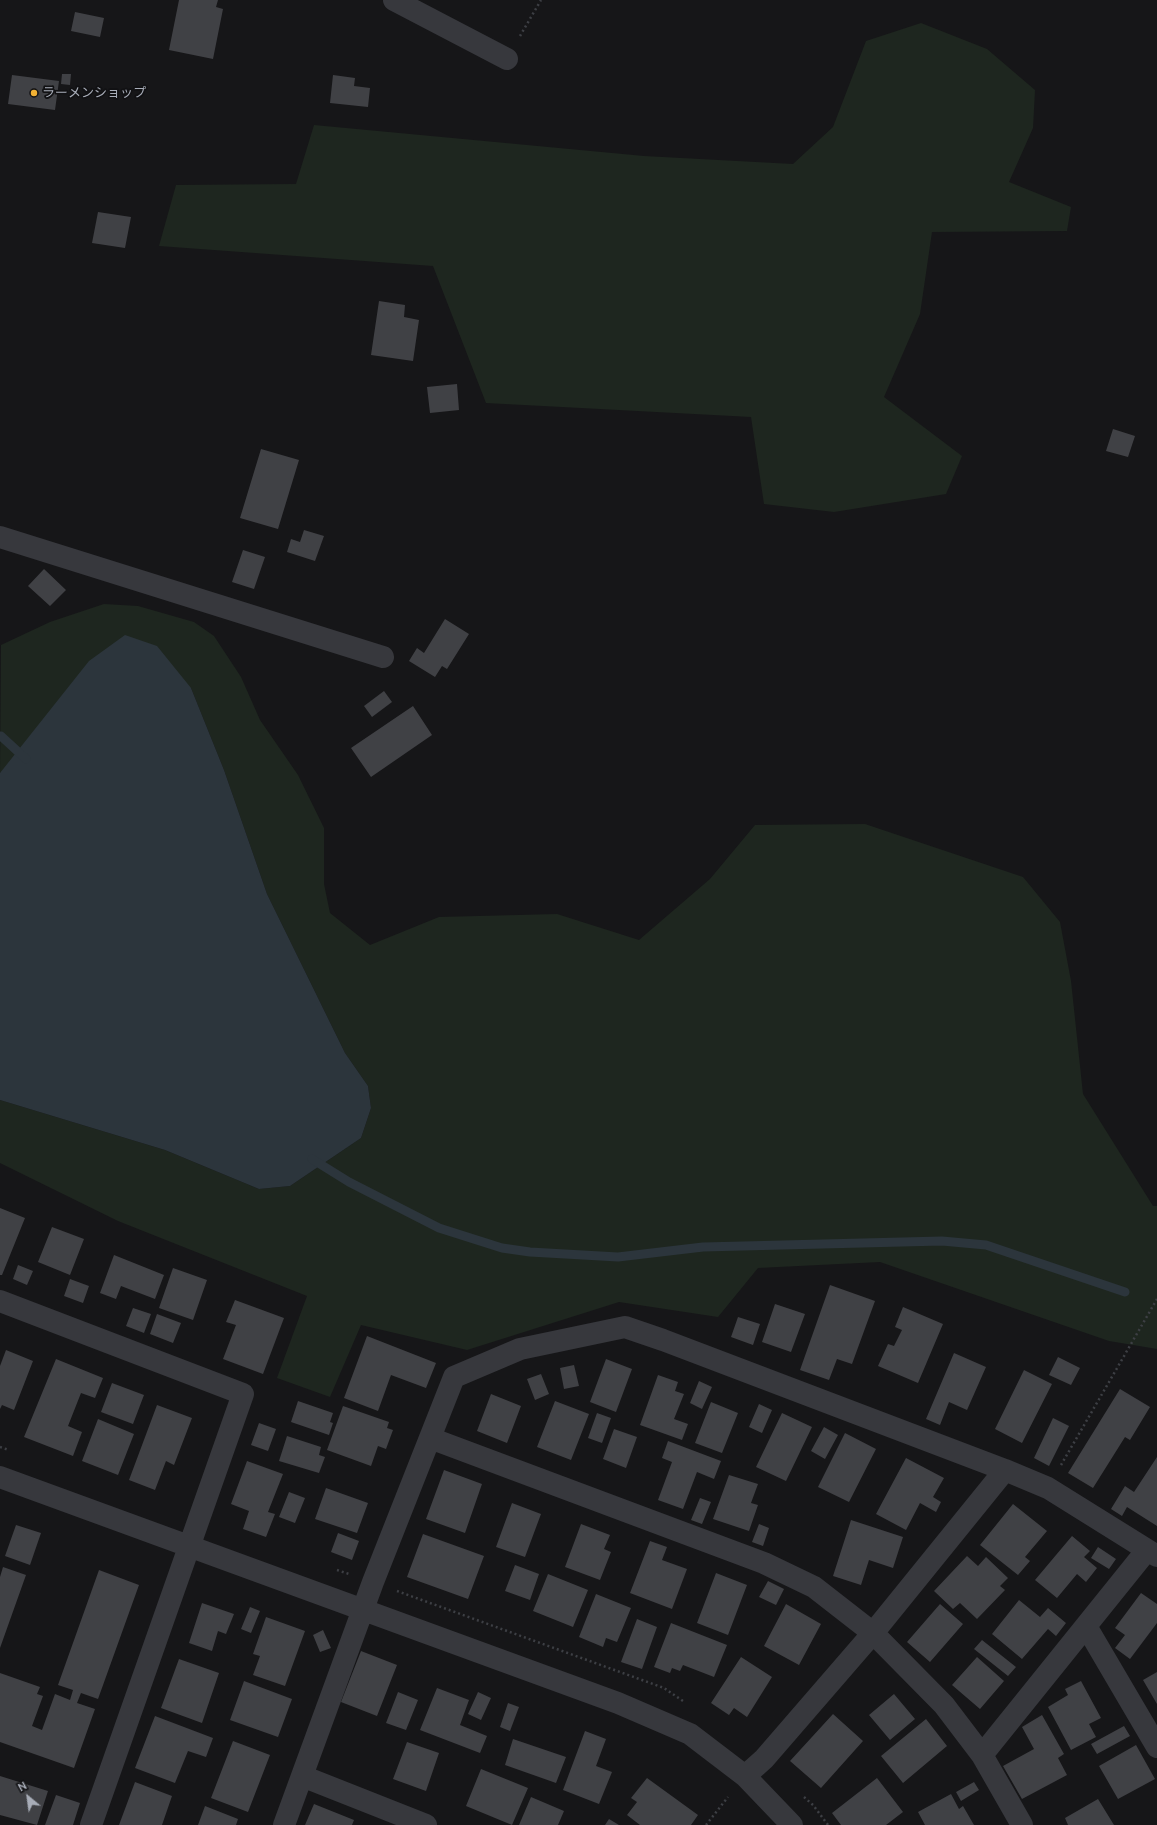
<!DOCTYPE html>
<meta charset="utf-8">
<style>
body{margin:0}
#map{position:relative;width:1157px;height:1825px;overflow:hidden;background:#161618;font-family:Ubuntu,sans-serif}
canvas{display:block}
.north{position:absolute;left:8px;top:1777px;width:40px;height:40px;-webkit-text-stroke:3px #111113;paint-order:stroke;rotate:331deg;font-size:11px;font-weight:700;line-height:16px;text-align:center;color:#a8adb8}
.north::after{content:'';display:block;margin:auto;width:14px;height:18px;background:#a8adb8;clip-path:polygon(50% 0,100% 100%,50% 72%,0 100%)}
</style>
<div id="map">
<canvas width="1157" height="1825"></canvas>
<div class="north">N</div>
</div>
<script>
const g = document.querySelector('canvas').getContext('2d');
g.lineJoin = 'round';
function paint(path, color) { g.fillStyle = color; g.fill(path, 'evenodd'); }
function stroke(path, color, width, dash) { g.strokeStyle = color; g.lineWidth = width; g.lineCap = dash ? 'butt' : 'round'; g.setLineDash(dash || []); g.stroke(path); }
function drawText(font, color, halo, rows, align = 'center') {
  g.font = font + ' Ubuntu,"Noto Sans JP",sans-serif'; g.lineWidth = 3.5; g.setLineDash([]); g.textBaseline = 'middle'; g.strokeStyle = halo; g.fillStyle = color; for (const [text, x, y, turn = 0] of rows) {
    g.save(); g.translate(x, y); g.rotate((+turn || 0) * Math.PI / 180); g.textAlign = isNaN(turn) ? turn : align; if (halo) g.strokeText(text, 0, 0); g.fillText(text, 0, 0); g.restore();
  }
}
paint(new Path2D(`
 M921,23L987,49L1035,90L1033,128L1009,182L1071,207L1067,231L932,232L920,314L884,397L962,456L946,494L834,512L764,504L751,417L486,403L433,266L159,246L176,185L296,184L314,125L644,156L793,164L833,127L866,41Z
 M104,604L138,606L194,622L214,636L241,677L260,720L298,775L324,828V884L330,913L370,945L439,917L557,914L639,940L710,879L755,825L865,824L1023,877L1060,922L1071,981L1083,1094L1153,1206H1157V1349L1109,1341L880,1262L758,1268L718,1317L619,1302L467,1350L361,1325L330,1397L277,1378L307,1296L118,1221L0,1163V1100L165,1150L259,1189L290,1186L361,1138L371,1108L368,1086L345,1053L267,894L224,770L191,688L0,773L1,645L50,622Z`), '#1e261f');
paint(new Path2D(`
 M125,635L157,646L191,688L224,770L267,894L345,1053L368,1086L371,1108L361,1138L290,1186L259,1189L165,1150L0,1100V773L89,661Z`), '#2c353c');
stroke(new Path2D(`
 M1,736L26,759
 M312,1159L349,1182L439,1228L502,1248L530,1252L618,1257L703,1247L942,1241L986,1245L1125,1292`), '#2c353c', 9);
paint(new Path2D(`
 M179,0H218L216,7L223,9L213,59L169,50Z
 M75,12L104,18L100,37L71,31Z
 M62,74H71L70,85L61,84Z
 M12,75L59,81L55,110L8,104Z
 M333,75L355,78L354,86L370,88L368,107L330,103Z
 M98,212L131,217L125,248L92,243Z
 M379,301L405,305L404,317L419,320L413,361L371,355Z
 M457,384L459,410L430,413L427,387Z
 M1113,429L1135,436L1128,457L1106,451Z
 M261,449L299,460L278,529L240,518Z
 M304,530L324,536L315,561L287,552L291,539L300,542Z
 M243,550L265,557L254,589L232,582Z
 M44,569L66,590L50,606L28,586Z
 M445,619L469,634L447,669L442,666L435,677L409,661L417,648L424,653Z
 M384,691L392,702L372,717L364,706Z
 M413,706L432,735L371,777L351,748Z
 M0,1208L25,1218L2,1275H0Z
 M52,1227L84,1239L70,1275L38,1262Z
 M114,1255L164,1275L155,1299L121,1286L116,1299L100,1293Z
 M18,1265L33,1271L27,1285L13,1279Z
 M173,1268L207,1280L193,1320L159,1308Z
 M70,1279L89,1286L83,1303L64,1296Z
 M830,1285L875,1301L852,1364L837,1359L829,1380L800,1370Z
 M235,1300L284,1318L263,1374L223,1359L236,1325L226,1322Z
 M775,1304L805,1314L791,1352L762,1342Z
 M903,1307L943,1324L918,1383L878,1366L888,1344L894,1346L902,1330L895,1327Z
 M133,1308L151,1314L144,1333L126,1326Z
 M157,1314L181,1323L173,1343L150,1334Z
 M738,1317L760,1324L753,1345L731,1337Z
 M367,1336L436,1363L426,1388L391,1375L378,1411L344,1398Z
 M6,1350L33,1361L14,1410L2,1405L0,1409V1366Z
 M954,1353L986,1367L967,1410L949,1402L940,1425L926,1419Z
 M1058,1357L1080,1368L1071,1385L1049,1375Z
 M56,1359L103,1378L95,1398L81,1393L68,1426L82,1432L73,1456L24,1437Z
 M606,1359L632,1369L616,1412L590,1402Z
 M574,1365L579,1386L564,1389L560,1368Z
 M1024,1370L1052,1384L1022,1443L995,1429Z
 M541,1374L549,1394L535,1400L527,1379Z
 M658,1375L678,1382L675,1391L684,1394L674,1419L688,1424L682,1440L640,1425Z
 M699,1381L712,1387L702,1409L690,1403Z
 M112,1383L144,1395L133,1424L101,1412Z
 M1120,1389L1150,1407L1130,1440L1125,1437L1093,1488L1068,1473Z
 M491,1394L521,1406L507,1443L477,1431Z
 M298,1401L333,1413L330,1422L333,1423L329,1435L291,1422Z
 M555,1401L589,1414L571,1460L537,1447Z
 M711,1402L738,1413L722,1453L695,1443Z
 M759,1404L772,1410L762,1433L749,1427Z
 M157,1405L192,1418L174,1465L166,1461L155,1490L129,1480Z
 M343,1406L389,1422L387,1428L393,1430L386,1449L378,1446L371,1466L327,1450Z
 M597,1413L611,1418L602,1443L588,1438Z
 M782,1413L812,1427L786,1481L756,1467Z
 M1053,1418L1069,1426L1049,1466L1034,1458Z
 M98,1419L134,1434L118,1475L82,1461Z
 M259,1423L276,1429L268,1451L251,1445Z
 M824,1427L838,1435L825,1459L811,1451Z
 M614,1429L637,1437L626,1468L603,1459Z
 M845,1433L876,1449L849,1502L818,1487Z
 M287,1436L321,1447L319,1455L325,1457L319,1473L279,1461Z
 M668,1441L721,1461L714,1479L697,1472L683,1509L658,1500L672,1462L662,1458Z
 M1157,1457V1526L1127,1507L1122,1516L1111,1509L1125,1486L1134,1492Z
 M906,1458L944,1478L933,1497L941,1502L936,1512L920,1503L906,1530L876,1514Z
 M247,1461L283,1474L268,1512L275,1514L266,1537L243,1529L249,1511L231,1504Z
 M444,1470L482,1484L465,1533L426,1519Z
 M729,1475L758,1484L751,1503L758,1505L749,1531L713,1519Z
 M326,1488L368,1503L357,1533L315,1519Z
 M289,1492L305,1498L295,1523L279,1517Z
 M700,1498L711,1502L702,1524L691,1520Z
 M512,1503L541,1514L525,1557L496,1547Z
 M1013,1504L1047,1531L1025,1557L1030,1561L1018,1575L980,1545Z
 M851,1520L903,1537L893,1568L869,1560L861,1585L833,1576Z
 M581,1524L610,1535L604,1549L611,1552L600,1580L565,1567Z
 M759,1524L769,1528L763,1546L752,1542Z
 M16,1525L41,1533L30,1565L5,1556Z
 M338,1533L359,1541L352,1560L331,1552Z
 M423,1534L484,1556L468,1599L407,1577Z
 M1072,1536L1090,1551L1084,1557L1097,1568L1086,1582L1077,1574L1057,1598L1035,1580Z
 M650,1541L667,1547L662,1560L687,1569L672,1609L630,1593Z
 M1098,1547L1116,1559L1109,1569L1091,1558Z
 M967,1556L978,1566L986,1557L1008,1578L1000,1586L1005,1590L977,1619L960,1603L953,1609L934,1591Z
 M515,1565L539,1574L530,1600L505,1591Z
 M3,1567L26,1575L0,1648V1577Z
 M99,1570L139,1585L98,1699L81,1693L77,1703L95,1709L74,1768L0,1742V1673L40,1687L37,1694L43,1696L32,1726L42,1730L55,1694L70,1700L73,1690L58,1685Z
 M716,1573L747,1585L728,1635L697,1623Z
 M548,1574L588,1590L573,1627L533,1611Z
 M768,1581L784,1589L776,1605L759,1597Z
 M1141,1593L1157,1604V1623L1130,1659L1115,1648L1125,1635L1115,1628Z
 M596,1594L631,1608L617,1642L606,1638L603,1647L579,1637Z
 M1019,1600L1040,1617L1048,1608L1066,1623L1056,1636L1048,1629L1022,1659L992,1634Z
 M202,1603L234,1614L226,1634L218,1631L212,1651L189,1643Z
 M786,1604L821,1624L799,1665L764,1646Z
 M940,1604L963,1624L930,1662L907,1642Z
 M250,1607L260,1611L251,1633L241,1629Z
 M266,1617L305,1631L285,1686L253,1675L260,1656L253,1654Z
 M637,1619L657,1627L642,1669L621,1662Z
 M671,1623L727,1645L714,1677L683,1665L680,1671L672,1668L670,1673L654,1667Z
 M323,1630L331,1648L320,1652L313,1635Z
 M982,1640L1016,1667L1008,1676L974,1649Z
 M361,1651L397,1665L377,1716L341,1702Z
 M741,1657L772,1677L747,1717L734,1708L729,1715L711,1703Z
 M977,1657L1004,1681L980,1709L952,1685Z
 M179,1659L219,1673L202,1723L161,1708Z
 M1157,1672V1704L1143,1680Z
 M244,1681L292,1699L278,1737L230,1720Z
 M1081,1681L1101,1718L1089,1724L1096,1737L1071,1750L1048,1707L1068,1695L1065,1689Z
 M437,1688L469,1700L460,1725L487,1736L480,1753L420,1730Z
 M398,1692L418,1700L406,1730L386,1723Z
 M478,1692L491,1698L481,1720L468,1714Z
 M894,1694L915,1719L890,1740L869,1715Z
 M508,1703L519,1707L510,1731L500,1727Z
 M833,1714L863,1741L821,1788L790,1761Z
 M1042,1715L1064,1754L1058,1758L1067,1775L1022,1799L1003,1766L1034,1749L1022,1727Z
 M155,1716L213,1738L206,1757L188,1751L175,1783L135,1768Z
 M926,1719L947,1746L903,1783L881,1756Z
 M1124,1726L1130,1736L1097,1754L1091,1744Z
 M585,1731L606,1739L596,1766L612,1772L599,1804L563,1790Z
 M513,1739L566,1757L556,1783L505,1765Z
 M233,1741L270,1755L248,1812L211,1798Z
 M407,1742L439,1753L426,1791L393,1779Z
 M1136,1745L1155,1779L1118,1799L1099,1766Z
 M481,1769L528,1788L512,1825L466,1806Z
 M0,1776L48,1791L37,1825L0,1815Z
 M647,1778L698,1815L691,1825H640L627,1815L637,1802L631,1798Z
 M877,1778L903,1812L886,1825H841L832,1813Z
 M135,1782L172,1796L162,1825H119Z
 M974,1782L979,1790L961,1801L956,1792Z
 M951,1794L959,1809L963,1806L974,1825H925L918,1812Z
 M56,1795L80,1803L73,1825H45Z
 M531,1797L564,1811L558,1825H519Z
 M1098,1799L1114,1825H1068L1065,1818Z
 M314,1804L354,1820L352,1825H305Z
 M205,1806L238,1819L236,1825H198Z
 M609,1819L619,1825H605Z`), '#404145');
stroke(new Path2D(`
 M520,36L541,0
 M0,1447L9,1450
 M1061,1465L1157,1299
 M337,1570L349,1574
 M397,1591L664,1688L683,1701
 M804,1797L813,1805L828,1825
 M706,1825L728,1797`), '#3d3f44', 2.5, [2, 3]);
stroke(new Path2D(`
 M394,0L507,59
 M0,537L383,657
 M0,1301L243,1394L91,1825
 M430,1438L764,1563L814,1587L873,1633L944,1705L982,1755L1022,1825
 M0,1477L618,1703L690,1734L745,1776L792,1825
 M1086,1626L1157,1747
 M982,1755L1147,1550
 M302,1776L426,1825
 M745,1776L764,1759L873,1633L1005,1470
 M284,1825L373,1582L454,1377L520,1349L625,1327L663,1340L1005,1470L1048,1488L1157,1556`), '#37383d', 22);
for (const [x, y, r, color] of [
 [34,93,4,"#f2b134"]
]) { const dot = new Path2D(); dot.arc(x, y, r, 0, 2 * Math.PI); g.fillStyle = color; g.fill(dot); stroke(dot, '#111113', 1.5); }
drawText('13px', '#a8adb8', '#111113', [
 ["ラーメンショップ",42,93]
], 'left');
</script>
